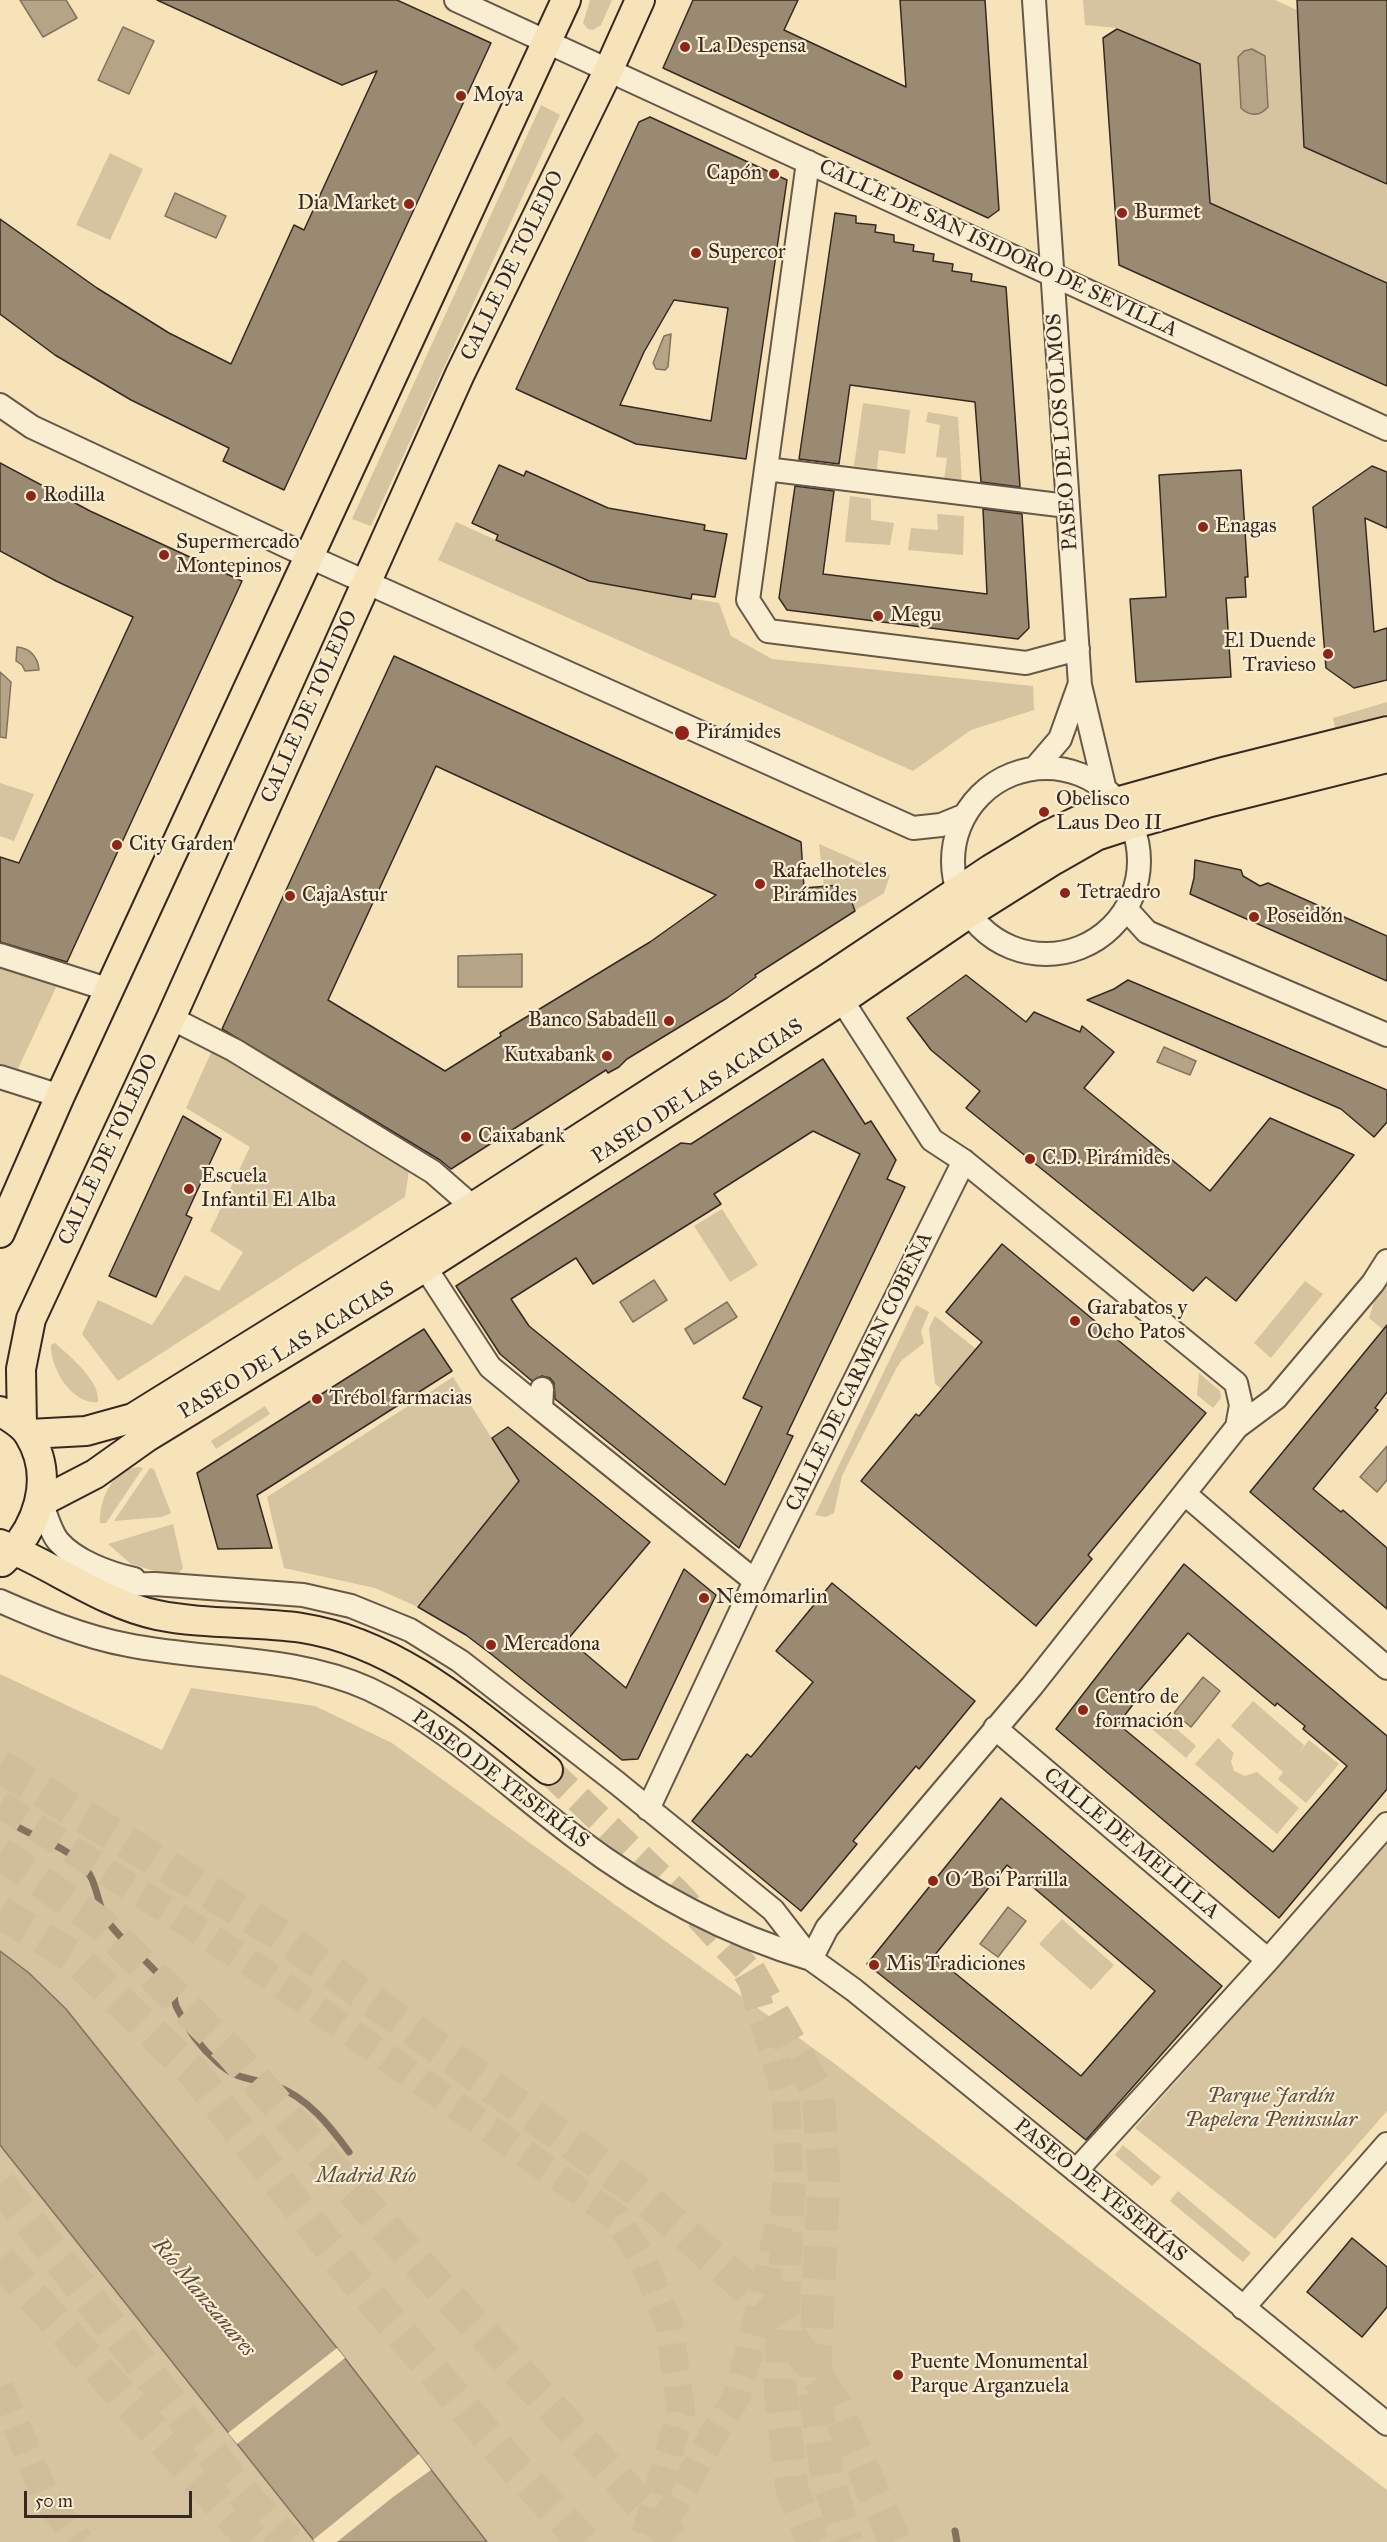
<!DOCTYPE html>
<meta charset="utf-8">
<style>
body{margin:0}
#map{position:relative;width:1387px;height:2542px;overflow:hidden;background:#f6e3b9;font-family:"IM FELL Great Primer",serif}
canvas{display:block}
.scale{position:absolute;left:24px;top:2491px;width:168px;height:27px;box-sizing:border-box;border:3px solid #372922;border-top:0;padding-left:8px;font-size:18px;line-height:21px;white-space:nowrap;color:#372922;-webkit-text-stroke:4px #f9edd2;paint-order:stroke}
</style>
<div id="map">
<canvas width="1387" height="2542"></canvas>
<div class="scale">50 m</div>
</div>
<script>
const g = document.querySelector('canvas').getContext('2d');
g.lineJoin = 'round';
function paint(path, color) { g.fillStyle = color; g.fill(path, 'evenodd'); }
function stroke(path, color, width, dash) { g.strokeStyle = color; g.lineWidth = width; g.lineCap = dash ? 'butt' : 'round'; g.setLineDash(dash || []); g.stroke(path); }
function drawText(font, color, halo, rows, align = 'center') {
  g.font = font + ' "IM FELL Great Primer",serif'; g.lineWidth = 4.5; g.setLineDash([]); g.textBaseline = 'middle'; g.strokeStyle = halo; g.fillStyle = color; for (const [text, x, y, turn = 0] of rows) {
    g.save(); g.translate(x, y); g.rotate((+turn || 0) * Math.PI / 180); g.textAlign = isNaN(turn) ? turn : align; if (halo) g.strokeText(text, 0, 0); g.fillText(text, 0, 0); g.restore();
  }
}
paint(new Path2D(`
 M590,0H612L601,25L593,30L588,29L583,23Z
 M1083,0H1275L1297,10L1305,147L1387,185V283L1210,203L1200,65L1118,28L1085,25Z
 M541,105L560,115L371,526L352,519Z
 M110,153L143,169L110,240L76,225Z
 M863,403L910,410L905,454L879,450L877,469L854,466Z
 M928,412L958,417L962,483L944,480L947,458L936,457L940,425L926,422Z
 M850,496L871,499V520L894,523L890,545L845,542Z
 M937,514L964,516L963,555L908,550L911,528L938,530Z
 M456,522L586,581L719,603L731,636L772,659L1033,686L1034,710L971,730L913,771L438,560Z
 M1387,702V714L1335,728L1333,718Z
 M0,783L34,794L14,841L0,836Z
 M819,844L890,875L884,893L856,910L824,887Z
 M0,962L59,981L15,1075L0,1070Z
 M214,1046L410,1164L405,1197L118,1381L82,1334L98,1300L152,1325L185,1275L219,1291L243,1252L210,1231L250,1147L186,1108Z
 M722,1209L758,1265L730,1282L694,1226Z
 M1387,1269V1333L1369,1318L1383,1273Z
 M1305,1281L1323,1294L1271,1358L1254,1343Z
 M916,1305L929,1312L921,1331L924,1343L901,1361L896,1369L842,1476L834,1513L826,1517L815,1515Z
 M935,1316L976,1349L942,1389L935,1384L929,1328Z
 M55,1343C69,1355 101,1382 98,1402C72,1405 50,1368 51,1345Z
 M1199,1373L1220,1391L1221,1398L1213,1408L1197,1395Z
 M453,1377L519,1481L418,1607L375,1588L284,1568L267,1497Z
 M265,1406L270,1414L216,1449L211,1441Z
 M139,1467L143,1468L106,1523H100C99,1499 113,1469 139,1467Z
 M150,1468L154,1469L171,1513L162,1517L114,1521Z
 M173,1524L183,1568L175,1577L131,1564L108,1544Z
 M0,1674L162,1750L191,1688L315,1706L392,1743L835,2064L1387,2490V2542H0Z
 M1253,1701L1304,1745L1297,1755L1309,1740L1339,1764L1306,1803L1278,1779L1283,1772L1231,1726Z
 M1163,1717L1196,1746L1186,1758L1152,1729Z
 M1218,1738L1234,1753L1231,1761L1234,1771L1245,1776L1257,1772L1299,1808L1277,1834L1195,1764Z
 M1387,1844V2111L1275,2239L1135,2128Z
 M1062,1919L1114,1965L1091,1990L1039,1944Z
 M1123,2145L1161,2177L1152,2186L1115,2155Z
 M1178,2191L1251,2253L1243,2262L1170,2201Z`), '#d6c39f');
const water = new Path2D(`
 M20,0H66L77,18L43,37Z
 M123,27L154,41L129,94L98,80Z
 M1252,49L1265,56L1268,107C1260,116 1250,117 1241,108L1238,57L1244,51Z
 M175,193L226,216L216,238L165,216Z
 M671,334L668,367L665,370L656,369L653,363L664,336Z
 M17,647C30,648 38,657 39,670L25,671L22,665L16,661Z
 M0,672L11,682L6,738L0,737Z
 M522,954V987H458V956Z
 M1164,1047L1196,1061L1190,1075L1157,1062Z
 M654,1280L667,1300L633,1322L620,1302Z
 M727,1302L737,1317L694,1344L685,1329Z
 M1387,1446V1480L1377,1492L1360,1477Z
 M1203,1677L1220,1691L1191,1727L1174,1713Z
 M1008,1907L1026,1921L998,1957L980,1944Z
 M0,1951L29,1973L66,2009L337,2348L487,2542H315L0,2145Z`);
paint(water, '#b5a486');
stroke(water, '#83735e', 1.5);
paint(new Path2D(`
 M337,2348L345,2358L237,2444L228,2433Z
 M419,2454L431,2470L393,2497L337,2542H315L313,2540Z`), '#f6e3b9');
stroke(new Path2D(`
 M0,1814C24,1836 58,1841 81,1863C97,1879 96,1899 105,1917C115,1935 146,1960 161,1977C165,1981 171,1986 173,1991C175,1996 174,2003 177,2008C187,2029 201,2048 218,2063C240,2082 252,2077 276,2086C308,2098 330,2126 349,2152
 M955,2531L957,2542`), '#83735e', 7);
const building = new Path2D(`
 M157,0H397L491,43L284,490L223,461L229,448L131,400L55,355L0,314V219L97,288L169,333L231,364L294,225L304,230L377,71L342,85Z
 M693,0H798L784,30L906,87L900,0H985L999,210L988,218L663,68Z
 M1297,0H1387V184L1304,147Z
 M1117,29L1200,64L1210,203L1387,283V386L1119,265L1103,38Z
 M650,117L787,180L746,459L636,444L516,389L639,122ZM674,300L728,308L711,421L620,405L644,352Z
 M835,213L856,216V223L876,225L875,232L894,235V242L914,245L913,251L934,254L933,261L953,264L952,271L972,274L971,281L1006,287L1020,487L981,482L975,402L850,385L839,464L799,459Z
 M0,463L90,511L242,581L67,962L0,942V857L19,863L133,617L56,581L0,551Z
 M499,465L524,476L526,471L608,508L705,525L704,530L727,534L715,597L692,594L691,599L589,581L496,540L498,535L472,523Z
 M1372,466L1387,472V528L1365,518L1374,632L1387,628V680L1354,688L1326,668L1313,507Z
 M1241,470L1248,577H1245L1246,597L1226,598L1231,677L1136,682L1130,599L1166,597L1159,475Z
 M795,486L834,491L823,574L987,594L983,509L1022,514L1029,628L1018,639L787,610L779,598Z
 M394,656L801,842L804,888L840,885V894L851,900L855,911L755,975L756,977L727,998L627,1059L619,1067L608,1073L606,1070L451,1169L440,1160L222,1029ZM436,766L716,895L650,942L500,1033L501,1036L445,1071L328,1000Z
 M1195,860L1241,870L1243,876L1260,886L1268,883L1387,936V981L1190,894L1194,878Z
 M966,975L1026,1022L1034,1012L1080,1032L1082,1026L1114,1052L1084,1088L1210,1191L1270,1118L1354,1155L1236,1301L1206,1277L1193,1291L966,1108L980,1091L931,1050L907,1018Z
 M1128,980L1387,1090V1122L1374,1137L1341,1109L1087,1000L1114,989Z
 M823,1059L865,1124L871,1121L896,1160L887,1179L905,1187L787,1434L793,1436L739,1548L555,1399L554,1383L550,1378L542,1376L532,1381L500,1354L456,1286L681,1143L691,1144ZM813,1131L860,1154L743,1398L762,1407L725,1485L529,1326L511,1299L576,1258L593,1284L721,1204L714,1194Z
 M183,1116L221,1139L186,1215L192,1218L156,1297L109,1276Z
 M1002,1244L1206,1413L1088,1555L1092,1559L1036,1626L861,1481L916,1414L919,1416L982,1342L946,1312Z
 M1387,1325V1392L1375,1408L1378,1410L1313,1489L1341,1512L1343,1510L1387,1548V1609L1250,1492Z
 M424,1329L452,1371L257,1495L272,1548L218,1549L197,1473Z
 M508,1427L650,1542L568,1639L626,1688L684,1569L716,1595L638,1759L622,1760L491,1654L466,1635L418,1607L519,1481L492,1438Z
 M1184,1564L1387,1736V1789L1279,1918L1056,1729ZM1188,1633L1275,1706L1277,1703L1305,1726L1303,1729L1347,1766L1273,1852L1118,1724L1141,1694L1138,1692Z
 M832,1583L975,1701L919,1769L916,1766L853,1841L857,1844L801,1911L692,1821L747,1754L751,1757L813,1682L776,1651Z
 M1001,1798L1222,1986L1086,2140L867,1964ZM1007,1865L1155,1991L1081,2076L934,1956Z
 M1352,2238L1387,2267V2307L1362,2337L1307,2292Z`);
paint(building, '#9a8a71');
stroke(building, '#372922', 1.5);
stroke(new Path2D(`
 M548,1770L677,1893L749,1971L786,2095L789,2183L750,2349L736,2398L714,2433L678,2500L652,2538
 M0,1804L258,1968L616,2217L642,2258L669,2324L681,2411L643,2542
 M0,2387L46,2498L80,2542`), '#d0be9b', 28, [28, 14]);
stroke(new Path2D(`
 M0,1766L279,1934L635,2189L776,2314L834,2402L895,2542
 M0,1853L101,1924L231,2052L390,2233L676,2542
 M0,1912L76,1959L196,2075L347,2270L516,2469L584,2542
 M749,1971L818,2092L824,2173L814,2390L827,2475L847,2542
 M789,2183L780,2387L792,2489L813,2542
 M0,2184L243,2494L289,2542
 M0,2260L254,2542`), '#d0be9b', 33, [33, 16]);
const minor = new Path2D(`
 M456,0L1387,429
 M1034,0L1080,685L1104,786
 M808,162L748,600L768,631L1026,663L1078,649
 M0,405L32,427L310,557L913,828L941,825L963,816
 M766,469L1067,506
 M1036,767L1060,739L1079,686
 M953 861a93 93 0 1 1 186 0a93 93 0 1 1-186 0Z
 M1127,910L1147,932L1387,1035
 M0,955L110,990
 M171,1018L234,1050L433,1172L473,1207
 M0,1077L60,1096
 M425,1267L490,1367L541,1409
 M542,1389L541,1409L755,1581
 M1237,1427L1276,1398L1373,1283L1387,1261
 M1185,1494L1387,1668
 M41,1502C46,1514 50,1531 58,1541C75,1561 108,1573 134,1579
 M84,1586L155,1584L303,1595L351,1606L410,1630L460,1661L617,1783L773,1910L811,1959L854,1990L1387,2424
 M0,1601C41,1619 84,1637 128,1645C207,1661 294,1655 369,1689C446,1725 507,1786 575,1837C645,1890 726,1934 811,1959
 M995,1728L1268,1960
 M648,1809L755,1581L964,1161
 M811,1959L827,1928L1032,1686L1237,1427L1241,1405L1236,1383L964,1161L932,1140L834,988
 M1076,2171L1268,1960L1387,1824
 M1243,2308L1387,2144`);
const major = new Path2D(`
 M0,1233L60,1096L566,0
 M0,1411C10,1418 23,1424 29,1435C56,1479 37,1530 2,1562
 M22,1426L21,1369L31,1319L171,1018L460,374L609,69L640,0
 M29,1434L86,1431L133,1418L473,1207L828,978L991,869L1046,836L1120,801L1227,771L1387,731
 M41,1502L95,1474L147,1437L425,1267L842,1000L968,914L1054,860L1096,836L1133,824L1207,803L1387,758
 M0,1544C53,1565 101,1603 157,1615C205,1625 255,1621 302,1628C398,1643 474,1712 548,1770`);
stroke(minor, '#675848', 26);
stroke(major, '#372922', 32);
stroke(minor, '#f9edd2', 22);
stroke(major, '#f6e3b9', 28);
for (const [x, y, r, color] of [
 [685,47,6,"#8f2418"],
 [461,96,6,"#8f2418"],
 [774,174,6,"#8f2418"],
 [409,204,6,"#8f2418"],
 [1122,213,6,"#8f2418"],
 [696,253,6,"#8f2418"],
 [31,496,6,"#8f2418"],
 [1203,527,6,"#8f2418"],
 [164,555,6,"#8f2418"],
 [878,616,6,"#8f2418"],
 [1328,654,6,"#8f2418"],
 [682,733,8,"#8f2418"],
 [1044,812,6,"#8f2418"],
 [117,845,6,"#8f2418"],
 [760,884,6,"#8f2418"],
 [1065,893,6,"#8f2418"],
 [290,896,6,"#8f2418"],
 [1254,917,6,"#8f2418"],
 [669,1021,6,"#8f2418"],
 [607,1056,6,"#8f2418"],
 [466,1137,6,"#8f2418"],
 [1030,1159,6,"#8f2418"],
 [189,1189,6,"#8f2418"],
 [1075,1321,6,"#8f2418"],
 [317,1399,6,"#8f2418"],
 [704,1598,6,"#8f2418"],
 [491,1645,6,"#8f2418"],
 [1083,1710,6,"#8f2418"],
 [933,1881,6,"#8f2418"],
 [874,1965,6,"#8f2418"],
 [898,2375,6,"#8f2418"]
]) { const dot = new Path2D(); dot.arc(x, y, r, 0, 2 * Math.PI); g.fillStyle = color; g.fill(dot); stroke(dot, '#f9edd2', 2); }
drawText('21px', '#372922', '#f9edd2', [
 ["La Despensa",697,47],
 ["Moya",473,96],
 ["Capón",762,174,"right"],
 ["Dia Market",397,204,"right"],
 ["Burmet",1134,213],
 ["Supercor",708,253],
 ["Rodilla",43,496],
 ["Enagas",1215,527],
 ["Supermercado",176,543],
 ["Montepinos",176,567],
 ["Megu",890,616],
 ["El Duende",1316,642,"right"],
 ["Travieso",1316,666,"right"],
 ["Pirámides",696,733],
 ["Obelisco",1056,800],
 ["Laus Deo II",1056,824],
 ["City Garden",129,845],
 ["Rafaelhoteles",772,872],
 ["Pirámides",772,896],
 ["Tetraedro",1077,893],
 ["CajaAstur",302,896],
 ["Poseidón",1266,917],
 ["Banco Sabadell",657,1021,"right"],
 ["Kutxabank",595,1056,"right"],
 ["Caixabank",478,1137],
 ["C.D. Pirámides",1042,1159],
 ["Escuela",201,1177],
 ["Infantil El Alba",201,1201],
 ["Garabatos y",1087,1309],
 ["Ocho Patos",1087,1333],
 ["Trébol farmacias",329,1399],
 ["Nemomarlin",716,1598],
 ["Mercadona",503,1645],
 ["Centro de",1095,1698],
 ["formación",1095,1722],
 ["O´Boi Parrilla",945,1881],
 ["Mis Tradiciones",886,1965],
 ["Puente Monumental",910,2363],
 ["Parque Arganzuela",910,2387]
], 'left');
drawText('21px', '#372922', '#f9edd2', [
 ["CALLE DE SAN ISIDORO DE SEVILLA",998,249,25],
 ["CALLE DE TOLEDO",513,266,-64],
 ["PASEO DE LOS OLMOS",1063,432,-94],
 ["CALLE DE TOLEDO",310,707,-66],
 ["PASEO DE LAS ACACIAS",698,1092,-33],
 ["CALLE DE TOLEDO",109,1150,-65],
 ["PASEO DE LAS ACACIAS",287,1351,-31],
 ["CALLE DE CARMEN COBEÑA",860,1372,-64],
 ["PASEO DE YESERÍAS",500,1780,37],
 ["CALLE DE MELILLA",1131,1844,40],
 ["PASEO DE YESERÍAS",1100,2191,39]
]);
drawText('italic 21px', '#5f5041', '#f9edd2', [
 ["Parque Jardín",1271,2097],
 ["Papelera Peninsular",1271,2121],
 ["Madrid Río",366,2177]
]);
drawText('italic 22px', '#5d4e40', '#f9edd2', [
 ["Río Manzanares",203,2298,50]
]);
</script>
